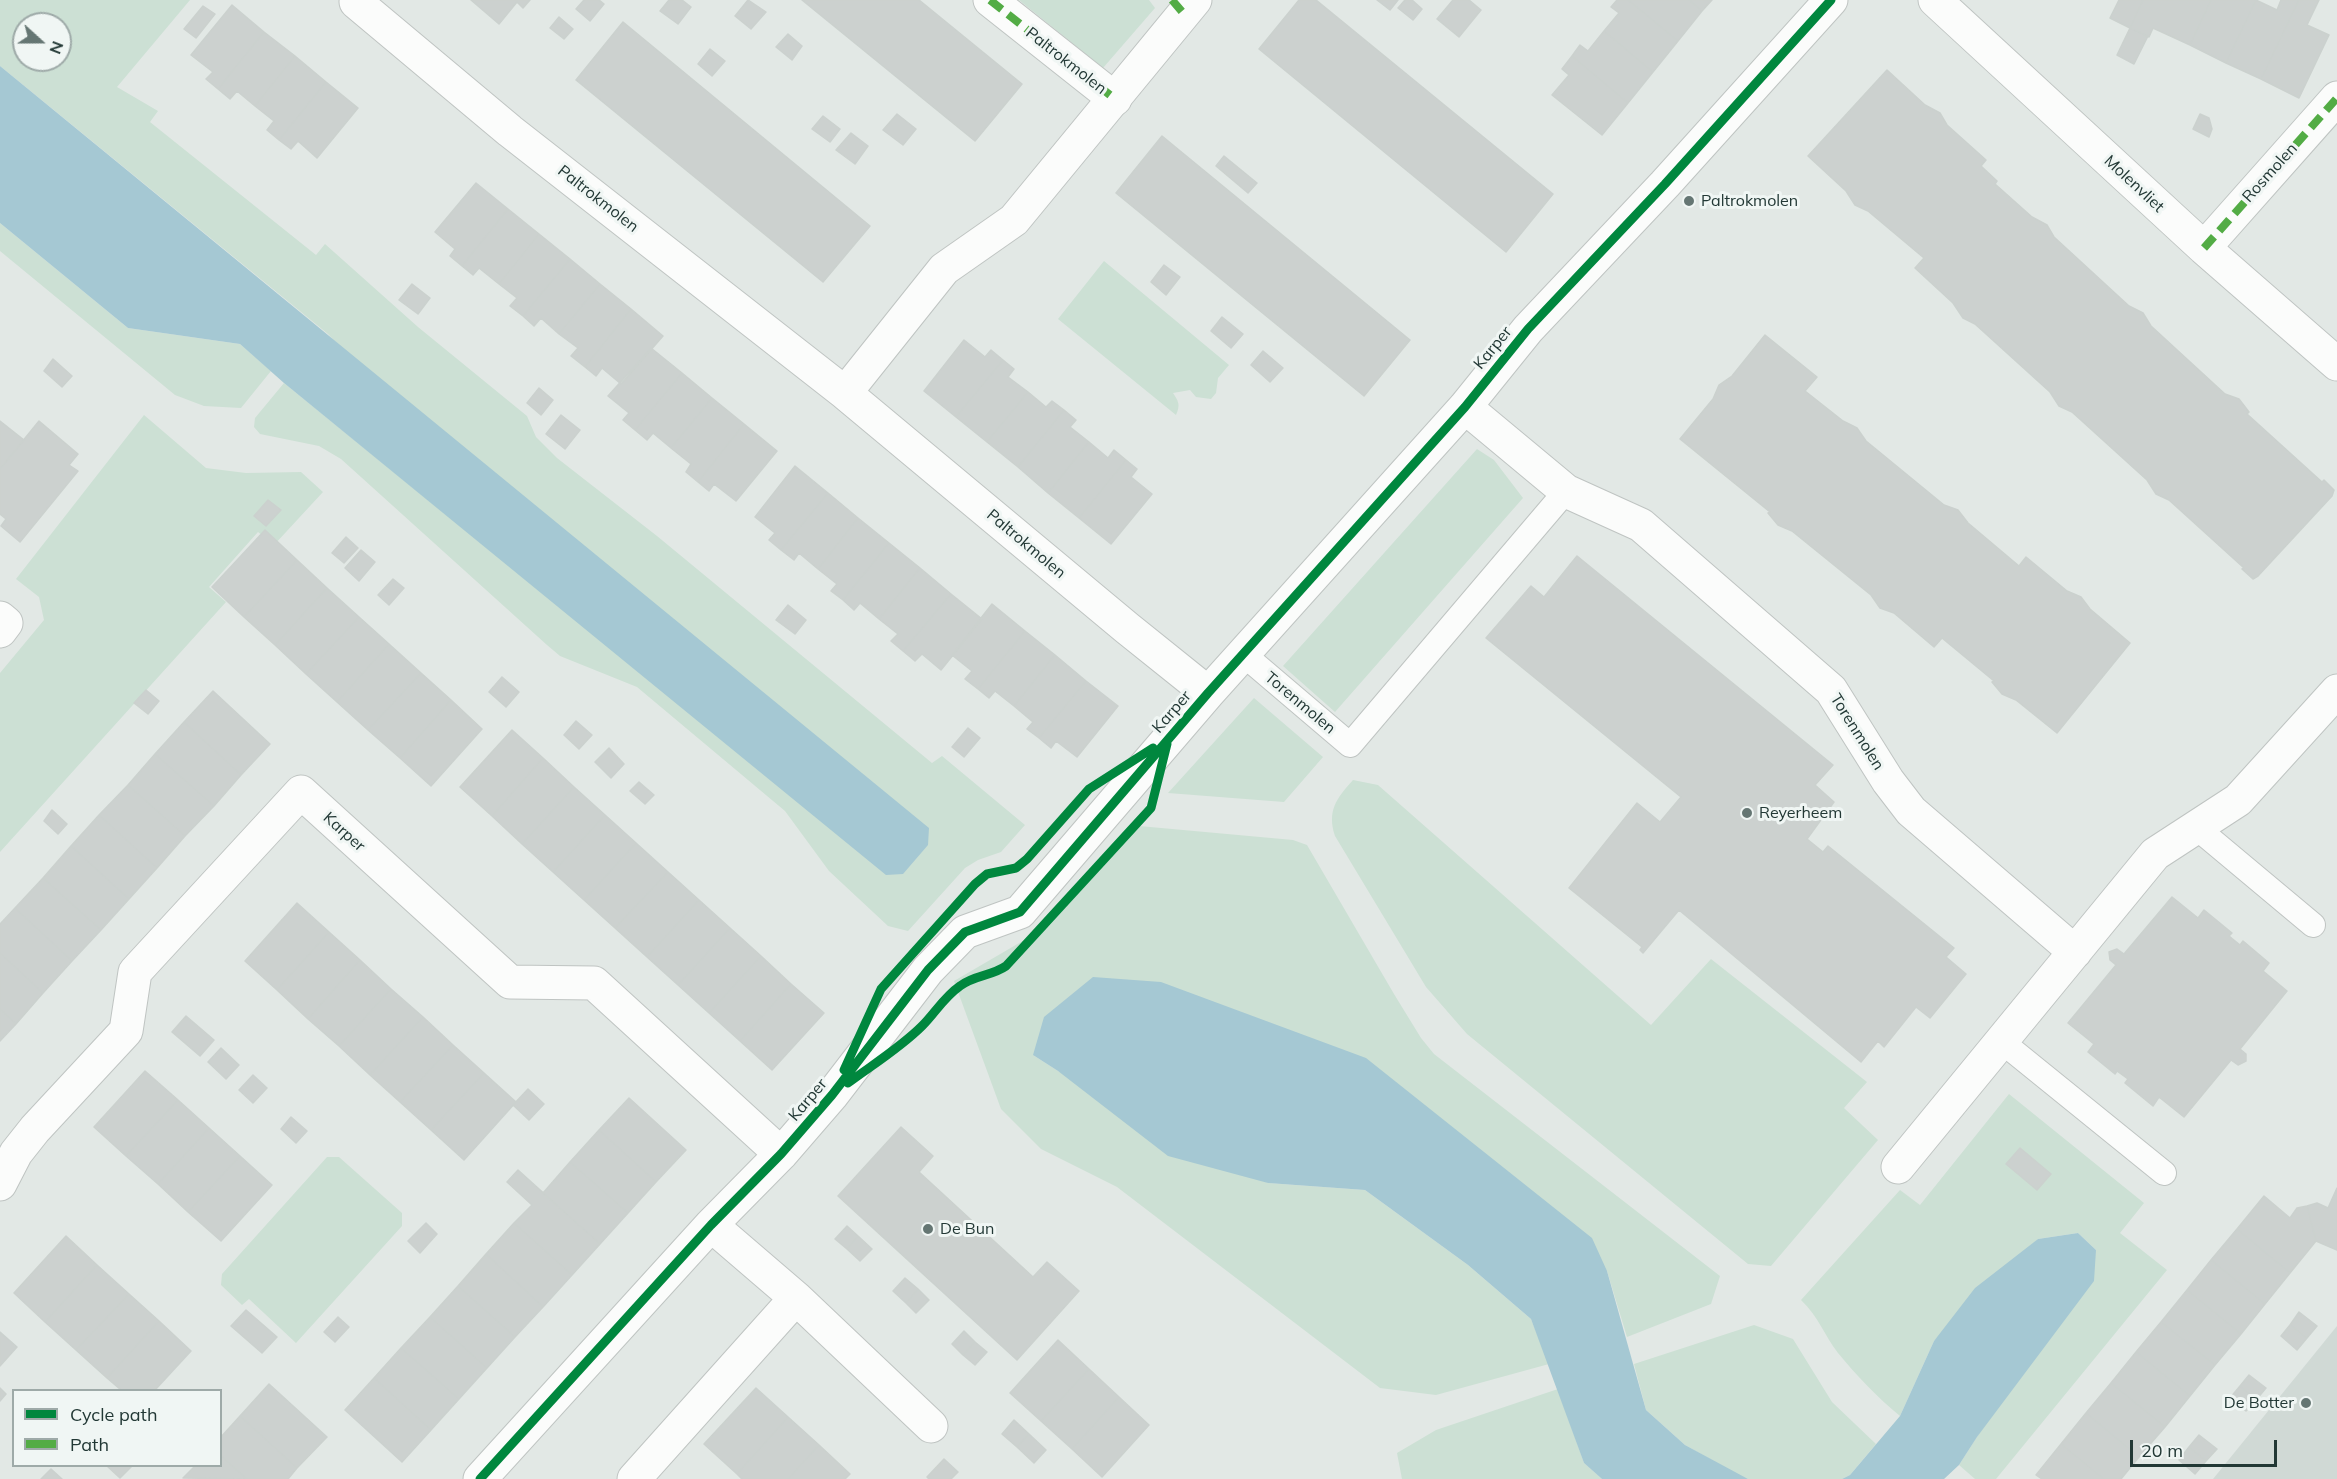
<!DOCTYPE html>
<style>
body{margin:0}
#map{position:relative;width:2337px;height:1479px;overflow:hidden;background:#e2e8e5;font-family:Mulish,sans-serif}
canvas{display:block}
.legend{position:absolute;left:12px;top:1389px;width:210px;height:78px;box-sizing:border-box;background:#f0f6f4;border:2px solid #9eaaa8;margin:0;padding:8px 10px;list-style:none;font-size:18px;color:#223835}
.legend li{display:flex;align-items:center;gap:12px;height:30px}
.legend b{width:30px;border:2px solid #9eaaa8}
.north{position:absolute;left:12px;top:12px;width:60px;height:60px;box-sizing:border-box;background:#f0f6f4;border:2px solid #9eaaa8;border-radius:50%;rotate:111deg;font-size:16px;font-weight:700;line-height:24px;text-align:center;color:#223835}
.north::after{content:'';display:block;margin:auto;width:21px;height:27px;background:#657673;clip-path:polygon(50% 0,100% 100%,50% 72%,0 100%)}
.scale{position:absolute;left:2130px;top:1440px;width:147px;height:27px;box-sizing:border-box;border:3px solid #223835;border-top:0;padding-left:8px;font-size:18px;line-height:21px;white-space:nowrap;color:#223835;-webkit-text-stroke:4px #f0f6f4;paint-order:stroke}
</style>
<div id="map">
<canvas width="2337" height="1479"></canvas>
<ul class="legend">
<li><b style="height:8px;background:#00873e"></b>Cycle path</li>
<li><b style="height:8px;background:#53ac45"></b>Path</li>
</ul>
<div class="north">N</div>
<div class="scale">20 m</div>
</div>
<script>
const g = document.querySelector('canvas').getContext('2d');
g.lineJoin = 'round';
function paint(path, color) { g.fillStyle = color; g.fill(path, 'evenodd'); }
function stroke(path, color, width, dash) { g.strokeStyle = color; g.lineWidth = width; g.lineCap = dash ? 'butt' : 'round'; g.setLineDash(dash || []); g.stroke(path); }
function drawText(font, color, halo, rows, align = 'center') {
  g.font = font + ' Mulish,sans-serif'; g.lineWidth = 6; g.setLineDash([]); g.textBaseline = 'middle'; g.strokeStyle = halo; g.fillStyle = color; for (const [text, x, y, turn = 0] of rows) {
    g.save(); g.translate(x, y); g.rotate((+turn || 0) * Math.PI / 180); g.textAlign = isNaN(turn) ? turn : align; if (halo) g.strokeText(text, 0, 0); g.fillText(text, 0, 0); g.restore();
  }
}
paint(new Path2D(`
 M2337,1326V1479H2213Z`), '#d0d9d5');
paint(new Path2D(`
 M0,0H190L117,87L158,111L150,122L316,255L325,244L418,327L527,416L536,437L557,458L657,536L932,763L942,756L1025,825L1001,852L978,860L965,868L908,931L888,926L829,871L785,811L637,687L560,656L547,645L341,459L319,446L260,434L254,427L255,418L284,383L654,683L328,334L0,66ZM24,24H60V60H24Z
 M1019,0H1149L1155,8L1103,68Z
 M0,223L128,328L240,344L271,371L241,408L204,406L175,395L0,251Z
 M1104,261L1229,365L1218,378L1216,393L1211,399L1196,397L1190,390L1173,393C1178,401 1181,404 1176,415L1058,319Z
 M144,415L206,468L246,473L301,472L323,492L274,545L258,532L209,587L226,602L0,852V673L44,620L39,597L16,579Z
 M1477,449L1494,460L1523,498L1335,712L1283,666Z
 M1254,698L1323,757L1284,802L1168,793Z
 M1353,780L1378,785L1651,1025L1711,959L1867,1082L1844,1108L1878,1140L1771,1266L1748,1264L1467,1034L1426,987L1335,836C1327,811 1336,799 1353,780Z
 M1139,826L1293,840L1307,845L1394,994L1421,1038L1434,1054L1720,1276L1711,1304L1627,1337L1607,1271L1033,1055L1058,1071L1268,1183L1365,1190L1468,1265L1531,1319L1549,1364L1436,1395L1380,1388L1117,1187L1041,1149L1001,1109L954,981L1050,925Z
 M2009,1094L2144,1203L2120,1233L2167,1270L1996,1479H1975L1959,1465L2096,1250L2078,1233L2038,1239L1934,1341L1900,1416C1877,1397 1857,1376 1838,1353C1824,1335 1819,1317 1801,1300L1900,1190L1920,1205Z
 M327,1157H339L402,1213V1226L296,1343L249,1299L242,1305L221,1285L222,1274Z
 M1754,1325L1793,1339L1832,1402L1876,1444L1850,1475L1842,1479H1748L1742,1477L1685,1445L1646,1410L1634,1364Z
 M1558,1389L1584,1463L1602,1479H1402L1397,1453L1436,1430Z`), '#cce0d4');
paint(new Path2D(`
 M0,66L929,828L928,845L903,874L886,875L284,383L240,344L128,328L0,223Z
 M1093,977L1161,982L1366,1058L1592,1238L1607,1271L1646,1410L1685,1445L1748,1479H1602L1584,1463L1531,1319L1468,1265L1365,1190L1268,1183L1168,1156L1058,1071L1033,1055L1044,1017Z
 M2078,1233L2096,1250L2094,1281L1977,1437L1959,1465L1944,1479H1842L1850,1475L1900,1416L1934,1341L1975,1288L2038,1239Z`), '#a5c8d3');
const building = new Path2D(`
 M471,0H530L523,8L517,2L499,24Z
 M584,0H599L604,4L590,21L576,9Z
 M669,0H682L691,7L678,24L660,11Z
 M748,0L766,12L751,29L735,16Z
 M802,0H919L1022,84L975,141Z
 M1299,0H1316L1553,194L1506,252L1259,49Z
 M1377,0H1398L1390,10Z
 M1405,0H1412L1422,9L1413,20L1398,8Z
 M1453,0H1469L1481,10L1459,37L1437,19Z
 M1617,0H1628L1678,41L1653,72L1604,31L1619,13L1611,7Z
 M1628,0H1689L1702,11L1678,41Z
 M1689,0H1712L1702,11Z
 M2119,0H2143L2130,28L2110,18Z
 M2143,0H2211L2190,45L2153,28L2149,37L2130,28Z
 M2211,0H2256L2226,63L2190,45Z
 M2256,0L2277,10L2281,0H2299L2261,79L2226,63Z
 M2299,0H2319L2307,25L2329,35L2299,98L2261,79Z
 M232,5L264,32L218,89L206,79L213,72L191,55Z
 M203,6L215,14L196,38L184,29Z
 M559,17L573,29L564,39L550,28Z
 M623,22L870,226L823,282L576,80Z
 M2130,28L2148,36L2134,64L2117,55Z
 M1604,31L1653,72L1628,103L1572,56L1580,45L1588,51Z
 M264,32L295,56L255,106L237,91L230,99L218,89Z
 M788,34L802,46L792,60L776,47Z
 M710,49L725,61L712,76L698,64Z
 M295,56L326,82L279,140L267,130L274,121L255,106Z
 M1572,56L1628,103L1602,135L1552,95L1569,75L1562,69Z
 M1887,70L1925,105L1940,113L1947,125L1986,160L1981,166L1997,181L1995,184L2032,217L2047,225L2054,237L2129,306L2143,313L2151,326L2225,394L2239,399L2249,412L2247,414L2322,482L2324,480L2334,490L2332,496L2258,576L2253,579L2242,569L2244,568L2169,500L2156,494L2147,480L2072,412L2059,406L2050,392L1975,324L1963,318L1953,303L1915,268L1924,258L1868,211L1855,205L1846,191L1808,156Z
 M326,82L358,108L317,158L298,141L291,149L279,140Z
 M897,114L916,129L903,145L883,130Z
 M2200,114L2209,118L2212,129L2209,137L2193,129Z
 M823,116L840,129L830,142L812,129Z
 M851,133L868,146L855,164L836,150Z
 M1162,136L1410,340L1364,396L1116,193Z
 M1224,156L1257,183L1248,193L1216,166Z
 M476,183L508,209L462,266L450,256L455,249L435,232Z
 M508,209L539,234L499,284L479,268L473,275L462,266Z
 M539,234L570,259L523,316L510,306L517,298L499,284Z
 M570,259L600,284L559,334L541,318L534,326L523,316Z
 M1164,265L1180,277L1166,295L1151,282Z
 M412,284L430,298L418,314L399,300Z
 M600,284L631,309L585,367L571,356L578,348L559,334Z
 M631,309L663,336L621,384L602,368L596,376L585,367Z
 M1222,317L1243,334L1231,348L1211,331Z
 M1765,335L1817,377L1805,391L1843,421L1857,428L1866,441L1944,505L1958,510L1968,523L2019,566L2026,557L2067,591L2081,597L2090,609L2130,643L2057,733L2016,700L2002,694L1992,682L1994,681L1942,638L1934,647L1894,613L1880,608L1871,595L1792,531L1778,525L1768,513L1770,512L1680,439L1713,399L1719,385L1732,376Z
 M964,340L985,357L991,350L1003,360L956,417L924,391Z
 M651,348L682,373L635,430L623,420L629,413L608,396Z
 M1263,351L1283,368L1270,382L1251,365Z
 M53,359L72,376L62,387L44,371Z
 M1003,360L1014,369L1008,377L1028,392L987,442L956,417Z
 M682,373L712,398L671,448L653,433L647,440L635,430Z
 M539,388L553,400L541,415L527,403Z
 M1028,392L1046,407L1052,401L1064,410L1018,467L987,442Z
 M712,398L744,424L698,482L686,472L691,464L671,448Z
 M1064,410L1076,420L1070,427L1089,442L1048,493L1018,467Z
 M561,415L580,430L565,449L546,434Z
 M0,421L24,440L0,469Z
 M39,421L78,454L69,465L78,471L20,542L1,526L6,519L0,514V469Z
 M744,424L777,451L736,501L714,484L709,491L698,482Z
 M1089,442L1108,458L1114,450L1126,460L1079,518L1048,493Z
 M1126,460L1137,469L1131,477L1152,494L1111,544L1079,518Z
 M795,466L828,493L781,550L769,540L775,533L755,517Z
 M828,493L858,518L818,569L799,553L794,560L781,550Z
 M268,500L281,510L266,526L254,516Z
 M858,518L889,543L843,600L831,591L837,584L818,569Z
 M265,530L297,560L244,617L212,587Z
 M346,537L358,548L344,563L332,553Z
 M889,543L920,568L879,619L860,603L854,610L843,600Z
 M361,550L375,562L359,581L345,568Z
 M1577,556L1833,765L1815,785L1834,802L1807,839L1823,852L1828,846L1954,948L1946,957L1966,974L1930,1018L1916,1007L1884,1047L1878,1041L1861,1062L1679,910L1643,953L1640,950L1642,947L1569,888L1637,803L1660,822L1681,797L1486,638L1531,586L1544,597Z
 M297,560L327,588L275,645L244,617Z
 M920,568L951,594L903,651L891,641L898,634L879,619Z
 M393,579L404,588L389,605L378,595Z
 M327,588L359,617L306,674L275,645Z
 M951,594L982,619L941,670L922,654L915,661L903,651Z
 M992,604L1025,631L978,689L965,679L972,671L952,655Z
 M788,605L806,620L795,634L776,620Z
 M359,617L389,644L337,702L306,674Z
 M1025,631L1055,655L1014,706L995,691L989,698L978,689Z
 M389,644L421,673L368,730L337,702Z
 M1055,655L1086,681L1039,738L1027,729L1033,722L1014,706Z
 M421,673L451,700L400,758L368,730Z
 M502,677L519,692L506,707L489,692Z
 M1086,681L1118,706L1077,757L1056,741L1051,748L1039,738Z
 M146,690L159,701L148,714L134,703Z
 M213,691L270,744L241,775L184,722Z
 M451,700L482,729L431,786L400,758Z
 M576,721L592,735L579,749L564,735Z
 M184,722L241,775L214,806L155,754Z
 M968,728L980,738L964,757L952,747Z
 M512,730L543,758L492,816L460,787Z
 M609,748L624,764L611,778L595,762Z
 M155,754L214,806L185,836L128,785Z
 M543,758L574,787L522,844L492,816Z
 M639,782L654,795L645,804L630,791Z
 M128,785L185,836L157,868L99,815Z
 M574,787L605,815L553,872L522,844Z
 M52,810L67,824L58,834L44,821Z
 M99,815L157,868L129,899L71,846Z
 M605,815L636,843L584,900L553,872Z
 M636,843L668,872L615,928L584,900Z
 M71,846L129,899L101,930L43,878Z
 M668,872L699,900L647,957L615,928Z
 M43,878L101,930L72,961L15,908Z
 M2172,897L2198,918L2204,910L2232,933L2229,936L2240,945L2243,941L2269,963L2263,971L2287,991L2240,1049L2246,1054V1061L2238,1065L2231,1060L2184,1117L2159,1097L2153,1106L2125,1083L2128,1079L2117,1071L2115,1074L2088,1052L2094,1044L2068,1023L2116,965L2110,960L2109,952L2117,949L2124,954Z
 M699,900L730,928L678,985L647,957Z
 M297,903L329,932L277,990L245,961Z
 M15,908L72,961L43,993L0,953V924Z
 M730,928L761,956L709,1013L678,985Z
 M329,932L360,960L308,1019L277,990Z
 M0,953L43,993L16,1024L0,1009Z
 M761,956L791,984L740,1041L709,1013Z
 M360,960L391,989L339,1046L308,1019Z
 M791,984L824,1013L772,1070L740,1041Z
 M391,989L423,1017L370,1075L339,1046Z
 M0,1009L16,1024L0,1041Z
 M186,1016L214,1040L200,1056L172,1032Z
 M423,1017L453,1045L400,1102L370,1075Z
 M453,1045L484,1073L431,1130L400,1102Z
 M221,1048L239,1065L226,1079L208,1062Z
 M145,1071L178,1100L126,1156L94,1127Z
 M484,1073L516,1102L464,1160L431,1130Z
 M253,1075L267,1088L253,1103L239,1090Z
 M528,1089L544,1104L529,1120L513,1105Z
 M629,1098L686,1150L656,1182L599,1130Z
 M178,1100L209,1128L158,1184L126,1156Z
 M291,1117L307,1131L296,1143L281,1129Z
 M901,1127L933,1156L919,1172L1033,1277L1047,1262L1079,1291L1017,1360L838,1196Z
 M209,1128L240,1156L188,1212L158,1184Z
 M599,1130L656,1182L628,1213L570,1162Z
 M2020,1148L2051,1174L2037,1190L2006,1164Z
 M240,1156L272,1185L221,1241L188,1212Z
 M570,1162L628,1213L600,1244L543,1193Z
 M518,1170L600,1244L572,1275L514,1223L532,1205L507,1182Z
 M2337,1188V1250L2316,1241L2307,1206L2317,1203L2328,1208Z
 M2264,1196L2290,1218L2297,1208L2307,1206L2316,1241L2290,1273L2237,1229Z
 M426,1223L437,1234L420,1253L408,1241Z
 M514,1223L572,1275L543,1307L486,1254Z
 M847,1226L858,1236L847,1249L835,1239Z
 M2237,1229L2290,1273L2265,1304L2211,1260Z
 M66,1236L97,1265L45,1322L14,1293Z
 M858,1236L872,1249L860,1261L847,1249Z
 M486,1254L543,1307L515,1337L458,1286Z
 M2211,1260L2265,1304L2241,1334L2187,1290Z
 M97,1265L129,1294L76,1350L45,1322Z
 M905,1278L918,1289L906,1303L893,1291Z
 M458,1286L515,1337L487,1368L430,1317Z
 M918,1289L929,1300L916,1313L906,1303Z
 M2187,1290L2241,1334L2215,1365L2161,1322Z
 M129,1294L159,1321L107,1378L76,1350Z
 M246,1310L277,1337L262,1353L231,1326Z
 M2299,1312L2317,1326L2307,1338L2290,1325Z
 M338,1317L349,1327L335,1342L324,1332Z
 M430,1317L487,1368L459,1399L401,1348Z
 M159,1321L191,1351L155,1390H121L107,1378Z
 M2161,1322L2215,1365L2190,1396L2136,1352Z
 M2290,1325L2307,1338L2297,1350L2281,1336Z
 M964,1331L975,1342L963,1355L952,1344Z
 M0,1332L17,1347L0,1366Z
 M1058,1340L1089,1369L1041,1421L1010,1393Z
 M975,1342L987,1352L975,1365L963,1355Z
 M401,1348L459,1399L431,1430L374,1378Z
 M2136,1352L2190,1396L2165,1427L2111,1383Z
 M1089,1369L1119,1397L1072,1449L1041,1421Z
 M2249,1375L2266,1388L2256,1400L2240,1386Z
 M374,1378L431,1430L402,1462L345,1410Z
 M2111,1383L2165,1427L2139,1457L2086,1413Z
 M269,1384L327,1437L297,1468L240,1416Z
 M2240,1386L2256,1400L2246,1411L2230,1398Z
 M0,1388L6,1394L0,1401Z
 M756,1388L788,1417L737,1474L704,1444Z
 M1119,1397L1149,1425L1102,1477L1072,1449Z
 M2086,1413L2139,1457L2121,1479H2104L2061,1444Z
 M240,1416L297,1468L288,1479H247L220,1455V1438Z
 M788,1417L819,1445L788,1479H742L737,1474Z
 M1014,1420L1029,1434L1017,1447L1002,1434Z
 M1029,1434L1046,1450L1034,1463L1017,1447Z
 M2199,1435L2217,1449L2206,1461L2189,1447Z
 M2061,1444L2104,1479H2042L2036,1475Z
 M819,1445L850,1474L845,1479H788Z
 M2189,1447L2206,1461L2195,1474L2179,1460Z
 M220,1455L247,1479L183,1478L195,1466H220Z
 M944,1459L958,1472L951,1479H929L927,1477Z
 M107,1466H132L120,1478Z
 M51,1469L62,1479H41Z`);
paint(building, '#ccd1cf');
stroke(building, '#cbd1ce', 1.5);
const service = new Path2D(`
 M1243,654L1350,745L1566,491
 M2197,828L2313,925
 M2001,1041L2164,1173`);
const pedestrian = new Path2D(`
 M990,0L1115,99`);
const minor = new Path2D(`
 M358,0L356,2L510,131L845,393L1127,628L1208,693
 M1935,0L2204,248L2337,364
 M2204,248L2337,98
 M845,393L944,269L1014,220L1195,0
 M1465,407L1566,491L1641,525L1831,690L1888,781L1911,811L2075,952
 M0,618L6,623L0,631
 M1898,1167L2155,854L2238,800L2337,691
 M0,1184L16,1153L35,1129L126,1031L135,972L301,792L510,982L594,983L781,1154
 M711,1225L796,1298L931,1426
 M480,1479L711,1225L781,1154L832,1095L928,970L965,932L1020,912L1208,693L1465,407L1528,329L1665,184L1831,0
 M634,1479L796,1298`);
stroke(service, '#bfc4c2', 26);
stroke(pedestrian, '#bfc4c2', 35);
stroke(minor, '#bfc4c2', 35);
stroke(service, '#fbfcfb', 24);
stroke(pedestrian, '#fbfcfb', 33);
stroke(minor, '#fbfcfb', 33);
stroke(new Path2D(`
 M990,0L1115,99
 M1172,0L1184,14
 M2204,248L2337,98`), '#53ac45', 8, [15, 8]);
stroke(new Path2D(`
 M844,1070L881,989L975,884L987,874L1016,868L1027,859L1089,789L1153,748
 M848,1083C872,1065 900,1048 922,1026C935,1013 944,997 960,986C974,975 992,976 1006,966L1151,808L1167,744
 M480,1479L711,1225L781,1154L832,1095L928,970L965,932L1020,912L1208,693L1465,407L1528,329L1665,184L1831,0`), '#00873e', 9);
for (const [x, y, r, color] of [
 [1689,201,6,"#657673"],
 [1747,813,6,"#657673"],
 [928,1229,6,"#657673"],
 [2306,1403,6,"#657673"]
]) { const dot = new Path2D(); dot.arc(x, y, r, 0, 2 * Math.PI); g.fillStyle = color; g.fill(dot); stroke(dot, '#f0f6f4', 2); }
drawText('16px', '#223835', '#f0f6f4', [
 ["Paltrokmolen",1066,61,38],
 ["Rosmolen",2270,173,-48],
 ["Molenvliet",2134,184,43],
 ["Paltrokmolen",598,199,38],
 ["Karper",1493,348,-51],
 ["Paltrokmolen",1026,544,40],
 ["Torenmolen",1300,703,40],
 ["Karper",1172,712,-49],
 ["Torenmolen",1857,732,58],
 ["Karper",344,832,42],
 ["Karper",808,1100,-50]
]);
drawText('16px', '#223835', '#f0f6f4', [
 ["Paltrokmolen",1701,201],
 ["Reyerheem",1759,813],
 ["De Bun",940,1229],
 ["De Botter",2294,1403,"right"]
], 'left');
</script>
